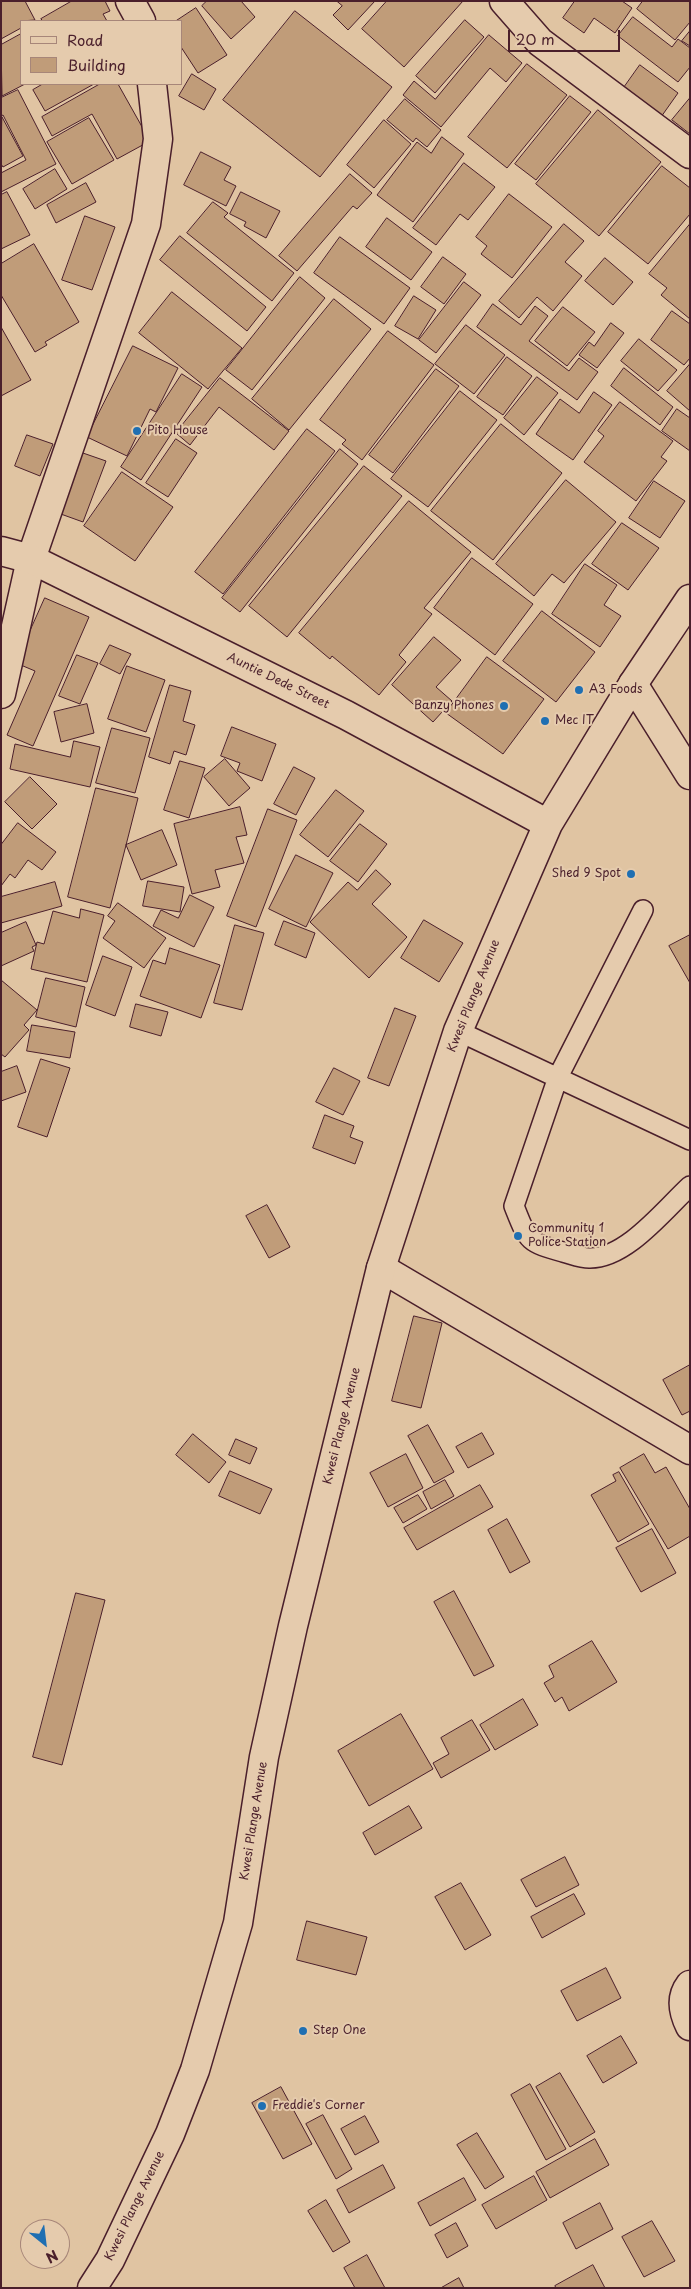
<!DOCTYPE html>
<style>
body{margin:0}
#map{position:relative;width:691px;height:2289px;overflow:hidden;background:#e0c4a2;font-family:"Playpen Sans",sans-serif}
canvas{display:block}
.frame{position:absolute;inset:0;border:2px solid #4a1f2b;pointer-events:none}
.legend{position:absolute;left:20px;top:20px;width:162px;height:65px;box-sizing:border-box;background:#e5cbad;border:1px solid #a78679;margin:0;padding:6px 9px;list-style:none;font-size:15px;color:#4a1f2b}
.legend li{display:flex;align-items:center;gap:10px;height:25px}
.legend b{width:25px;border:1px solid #a78679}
.north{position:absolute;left:20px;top:2219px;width:50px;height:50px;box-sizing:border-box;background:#e5cbad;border:1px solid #a78679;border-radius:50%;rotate:151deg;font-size:14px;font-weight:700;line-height:20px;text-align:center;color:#4a1f2b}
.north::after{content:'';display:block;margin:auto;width:18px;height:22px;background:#1f6fb2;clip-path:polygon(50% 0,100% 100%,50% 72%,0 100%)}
.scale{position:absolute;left:508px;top:30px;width:112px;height:22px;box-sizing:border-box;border:2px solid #4a1f2b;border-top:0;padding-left:6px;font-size:15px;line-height:18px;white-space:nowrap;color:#4a1f2b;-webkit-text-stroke:4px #e5cbad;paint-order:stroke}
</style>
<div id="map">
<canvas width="691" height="2289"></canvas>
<div class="frame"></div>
<ul class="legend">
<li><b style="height:6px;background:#e5cbad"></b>Road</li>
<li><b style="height:14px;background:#c09c79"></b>Building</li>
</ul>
<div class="north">N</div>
<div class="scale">20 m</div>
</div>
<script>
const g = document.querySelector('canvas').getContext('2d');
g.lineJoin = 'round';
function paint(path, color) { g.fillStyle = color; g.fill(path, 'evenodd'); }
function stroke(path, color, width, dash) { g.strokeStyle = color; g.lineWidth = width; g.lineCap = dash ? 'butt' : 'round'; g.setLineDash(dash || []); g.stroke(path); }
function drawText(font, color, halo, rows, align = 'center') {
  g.font = font + ' "Playpen Sans",sans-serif'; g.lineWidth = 4; g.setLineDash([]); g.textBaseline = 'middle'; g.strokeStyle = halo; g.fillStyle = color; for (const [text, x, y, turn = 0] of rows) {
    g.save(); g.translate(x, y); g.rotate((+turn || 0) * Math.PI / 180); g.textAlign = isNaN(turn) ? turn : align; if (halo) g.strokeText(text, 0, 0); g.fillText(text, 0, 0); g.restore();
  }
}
const building = new Path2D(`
 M1,1H25L35,20L21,21V28L1,39Z
 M72,1H105L110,11L103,14L107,21H43L41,19Z
 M207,1H241L255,17L231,39L202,6Z
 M337,1H375L348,30L333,15L342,6Z
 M387,1H463L404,67L362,29Z
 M575,1H622L632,8L615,33L594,18L584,33L563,18Z
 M643,1H690V22L675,40L637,9Z
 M196,8L227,55L198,73L181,47V21H176Z
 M295,11L392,87L320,177L223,100Z
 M633,17L672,47L678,39L690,48V67L678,82L618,36Z
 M465,20L484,37L435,93L416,76Z
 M690,31V46L682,41Z
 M21,34V84H25L2,96L1,45Z
 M489,35L522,63L506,82L490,68L441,127L403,95L414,81L435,99Z
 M527,64L567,95L507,168L468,137Z
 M640,65L678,93L661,117L623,89Z
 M192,74L216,89L204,110L179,96Z
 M43,84H94L45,111L33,90Z
 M100,84H118L150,141L117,159L92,114L52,136L42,117Z
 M18,90L56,164L1,192V173L26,160L3,115L1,116V98Z
 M570,96L591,112L536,180L515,164Z
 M690,98V134L672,120Z
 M405,99L441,130L427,147L416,138L413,142L387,120Z
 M598,110L661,162L599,236L536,184Z
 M2,117L23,156L3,167L1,164Z
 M89,118L114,160L72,184L47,142Z
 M384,120L411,144L374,188L347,165Z
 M442,137L464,154L413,222L377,195L417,142L431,153Z
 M201,152L231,167L224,180L236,186L226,206L184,185Z
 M464,163L495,187L468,220L460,214L436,245L413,228Z
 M662,166L690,188V214L648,264L608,232Z
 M55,169L67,189L35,209L23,189Z
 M350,174L372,193L357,209L353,206L297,271L279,256Z
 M86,183L96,202L56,223L47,205Z
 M7,192L30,235L1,249V195Z
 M241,192L280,211L266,238L244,226L246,222L230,214Z
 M509,194L552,227L512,278L481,254L487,246L476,237Z
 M213,202L228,213L224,217L294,273L272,301L187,233Z
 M85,216L115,227L92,290L62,280Z
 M387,218L432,252L411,280L366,247Z
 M564,224L584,241L565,262L582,276L553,311L537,297L519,318L499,301Z
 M690,224V319L661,295L667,288L649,274Z
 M180,236L266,307L247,331L160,260Z
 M340,237L410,288L384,324L314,273Z
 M34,244L79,322L45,342L47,345L35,352L1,295V264Z
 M443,257L466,274L444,304L421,287Z
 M605,258L633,282L613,305L585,281Z
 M300,277L325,298L252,390L226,370Z
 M464,282L481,295L436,353L419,340Z
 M172,292L242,348L208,389L139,333Z
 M414,296L436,310L418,339L395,326Z
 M334,299L371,329L289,430L252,399Z
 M493,304L521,325L535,306L548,316L529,341L569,371L579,358L598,372L577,400L477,327Z
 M563,307L595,332L567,366L535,341Z
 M672,311L690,324V358L684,365L651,340Z
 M611,323L624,333L597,368L579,355L589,342L594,346Z
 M466,325L505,355L474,394L435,364Z
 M1,327L31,380L1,396Z
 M388,331L434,365L362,460L342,444L346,440L320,420Z
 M639,339L677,370L658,391L621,361Z
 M133,346L178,368L156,412L150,409L127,456L87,437Z
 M507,357L532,376L503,415L477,397Z
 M690,364V411L667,391Z
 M624,368L673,407L660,425L611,386Z
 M436,369L459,386L393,473L369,455Z
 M182,374L202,387L141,480L121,467Z
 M537,377L558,393L524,435L504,418Z
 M220,378L289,431L274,450L219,407L190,445L176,433Z
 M460,391L497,420L428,507L391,479Z
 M594,392L612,405L573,460L536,434L560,399L579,413Z
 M620,402L673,441L661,457L667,461L636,501L584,462L604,436L598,431Z
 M677,409L690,418V451L662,431Z
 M501,424L562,473L493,560L431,511Z
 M307,429L335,451L223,594L195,572Z
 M27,435L53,444L40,476L15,466Z
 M176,439L197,453L168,497L146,483Z
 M340,449L358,464L240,612L222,598Z
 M80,452L106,461L83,522L58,513Z
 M364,466L402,496L287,637L249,606Z
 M122,472L173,507L135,561L84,526Z
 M566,480L616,522L564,583L552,574L534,596L496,564Z
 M654,481L685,501L660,538L629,518Z
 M409,501L471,552L424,608L432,614L399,655L406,662L379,695L332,656L330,659L299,633Z
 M622,523L659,548L628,590L592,564Z
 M472,558L533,604L495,655L434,608Z
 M585,564L617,585L604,605L621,616L600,647L552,614Z
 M45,598L89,617L33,746L7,735L35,671L16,663Z
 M542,611L595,652L556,702L503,661Z
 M434,637L461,660L436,687L452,701L433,722L392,685Z
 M110,645L131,654L120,674L100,664Z
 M77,655L98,663L80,704L59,696Z
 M487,657L544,699L503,754L446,713Z
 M127,666L165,680L146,732L108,719Z
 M170,685L191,691L183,721L195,725L186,755L174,751L170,764L149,757Z
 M87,704L94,733L61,742L54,712Z
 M232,727L276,744L262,781L237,771L240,763L221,756Z
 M112,728L150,738L135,793L96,783Z
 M74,741L100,747L90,787L10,769L15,744L70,757Z
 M225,759L250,788L229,806L204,777Z
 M180,761L205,768L189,818L164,810Z
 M294,767L315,778L296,815L274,804Z
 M30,777L57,804L32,829L5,802Z
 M96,788L138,798L110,908L68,897Z
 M336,790L364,811L328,857L300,835Z
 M240,807L247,835L236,837L244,863L215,870L220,887L192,894L174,824Z
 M268,809L297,820L256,927L227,916Z
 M18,823L56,852L42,870L28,860L15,878L10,874L1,886V845Z
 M360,824L387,844L358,882L330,861Z
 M162,830L177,865L141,880L126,845Z
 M296,855L333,873L306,927L269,909Z
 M376,870L391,884L372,904L407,937L369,978L310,922L348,882L357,890Z
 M148,881L184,887L180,912L143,906Z
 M55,882L62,906L1,923V897Z
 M190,895L214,907L194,947L153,926L161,910L178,918Z
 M118,903L166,938L144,968L103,938L115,921L108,916Z
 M81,909L104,915L87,982L31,969L37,942L44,944L53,911L79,918Z
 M424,920L463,943L439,982L401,958Z
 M284,921L315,933L306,958L275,945Z
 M26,922L36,945L32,947L34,951L1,966V933Z
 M235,925L264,933L242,1010L214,1003Z
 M690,935V983L669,946Z
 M170,948L220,965L201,1018L140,996L153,960L165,964Z
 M103,956L132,967L115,1016L86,1005Z
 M46,978L85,987L76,1027L36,1017Z
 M1,980L37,1010L24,1025L29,1030L5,1057L1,1054Z
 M136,1004L168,1012L161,1036L130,1027Z
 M395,1008L416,1016L389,1086L368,1078Z
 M32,1025L75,1032L70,1058L27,1051Z
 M41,1059L70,1068L47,1137L18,1127Z
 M17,1066L26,1092L1,1101V1072Z
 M334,1068L360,1081L343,1115L316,1102Z
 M325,1115L354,1126L350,1137L363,1142L355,1164L313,1148Z
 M267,1205L290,1247L269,1258L246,1216Z
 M414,1316L442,1323L421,1408L392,1401Z
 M690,1365V1411L682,1415L663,1380Z
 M428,1425L454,1472L434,1483L408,1436Z
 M482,1433L494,1454L468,1468L456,1447Z
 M193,1434L226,1462L209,1483L176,1455Z
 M236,1439L257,1448L250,1464L229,1455Z
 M406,1454L423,1488L388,1507L370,1473Z
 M644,1454L655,1473L666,1467L690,1509V1536L668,1549L620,1468Z
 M230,1471L272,1489L260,1514L219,1496Z
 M619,1472L649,1524L618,1542L591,1495L616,1481L613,1475Z
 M445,1480L454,1496L431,1509L423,1492Z
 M480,1485L493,1507L417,1550L404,1528Z
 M418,1495L427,1509L403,1523L394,1508Z
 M507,1519L530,1562L510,1573L488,1530Z
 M652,1529L676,1573L641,1592L616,1548Z
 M454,1591L494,1666L474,1676L434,1602Z
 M76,1593L105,1600L62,1765L33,1757Z
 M592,1641L617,1682L569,1711L562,1697L555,1702L544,1683L554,1677L549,1666Z
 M523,1699L538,1725L495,1750L480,1725Z
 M401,1714L433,1769L369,1806L338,1751Z
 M472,1720L490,1750L441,1778L433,1763L449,1754L441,1738Z
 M409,1806L422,1828L375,1855L363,1833Z
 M565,1857L579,1885L536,1907L521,1880Z
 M461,1883L491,1935L465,1950L435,1897Z
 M574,1894L585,1914L542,1938L531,1917Z
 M307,1921L367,1937L356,1975L297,1960Z
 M606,1968L621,1998L577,2021L561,1991Z
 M621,2036L637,2063L603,2083L587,2056Z
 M560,2073L595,2132L570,2147L536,2087Z
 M530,2084L566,2149L546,2160L511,2095Z
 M281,2087L312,2144L283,2159L252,2103Z
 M323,2115L352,2169L336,2179L306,2124Z
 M365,2116L379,2142L355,2155L341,2129Z
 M477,2133L504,2177L485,2189L457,2145Z
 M595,2139L609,2165L550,2198L536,2172Z
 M383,2165L395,2188L349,2213L337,2190Z
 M534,2176L547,2200L496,2229L482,2205Z
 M464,2178L476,2200L430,2226L418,2203Z
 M326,2200L350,2242L333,2252L308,2211Z
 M600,2203L613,2229L576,2249L563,2223Z
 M652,2221L675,2261L644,2277L622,2237Z
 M456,2223L468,2246L447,2258L435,2235Z
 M367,2255L385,2288H355L344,2268Z
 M593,2265L605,2288H556L555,2286Z
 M459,2278L464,2288H441Z`);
paint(building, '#c09c79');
stroke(building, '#4a1f2b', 1);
const lane = new Path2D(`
 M643,910L558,1077L514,1206C528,1241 527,1242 563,1252C571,1254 581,1258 589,1258C626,1259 664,1210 690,1186
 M458,1031L690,1140`);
const street = new Path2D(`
 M130,1L141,21
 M504,1L540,42L690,154
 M633,684L690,775
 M1,694L31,559L146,224L158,139L152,84
 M381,1268L690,1450
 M690,1985C680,1998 683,2012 690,2026`);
const secondary = new Path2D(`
 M1,551L31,559L346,715L548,824
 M92,2288L110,2260L170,2134L195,2070L238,1923L264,1757L293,1626L381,1268L458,1031L548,824L633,684L690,599`);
stroke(lane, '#4a1f2b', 22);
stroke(street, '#4a1f2b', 31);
stroke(secondary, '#4a1f2b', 31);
stroke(lane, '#e5cbad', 19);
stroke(street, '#e5cbad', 28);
stroke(secondary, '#e5cbad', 28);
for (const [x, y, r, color] of [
 [137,431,5,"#1f6fb2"],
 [579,690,5,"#1f6fb2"],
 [504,706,5,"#1f6fb2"],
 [545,721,5,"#1f6fb2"],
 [631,874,5,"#1f6fb2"],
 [518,1236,5,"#1f6fb2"],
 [303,2031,5,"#1f6fb2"],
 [262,2106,5,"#1f6fb2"]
]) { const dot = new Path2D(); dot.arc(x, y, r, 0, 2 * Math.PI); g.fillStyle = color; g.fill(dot); stroke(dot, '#e5cbad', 2); }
drawText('12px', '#4a1f2b', '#e5cbad', [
 ["Pito House",147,431],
 ["A3 Foods",589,690],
 ["Banzy Phones",494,706,"right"],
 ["Mec IT",555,721],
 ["Shed 9 Spot",621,874,"right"],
 ["Community 1",528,1229],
 ["Police Station",528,1243],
 ["Step One",313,2031],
 ["Freddie's Corner",272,2106]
], 'left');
drawText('12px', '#4a1f2b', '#e5cbad', [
 ["Auntie Dede Street",278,681,26],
 ["Kwesi Plange Avenue",474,996,-68],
 ["Kwesi Plange Avenue",342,1426,-76],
 ["Kwesi Plange Avenue",254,1821,-81],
 ["Kwesi Plange Avenue",135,2206,-64]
]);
</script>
